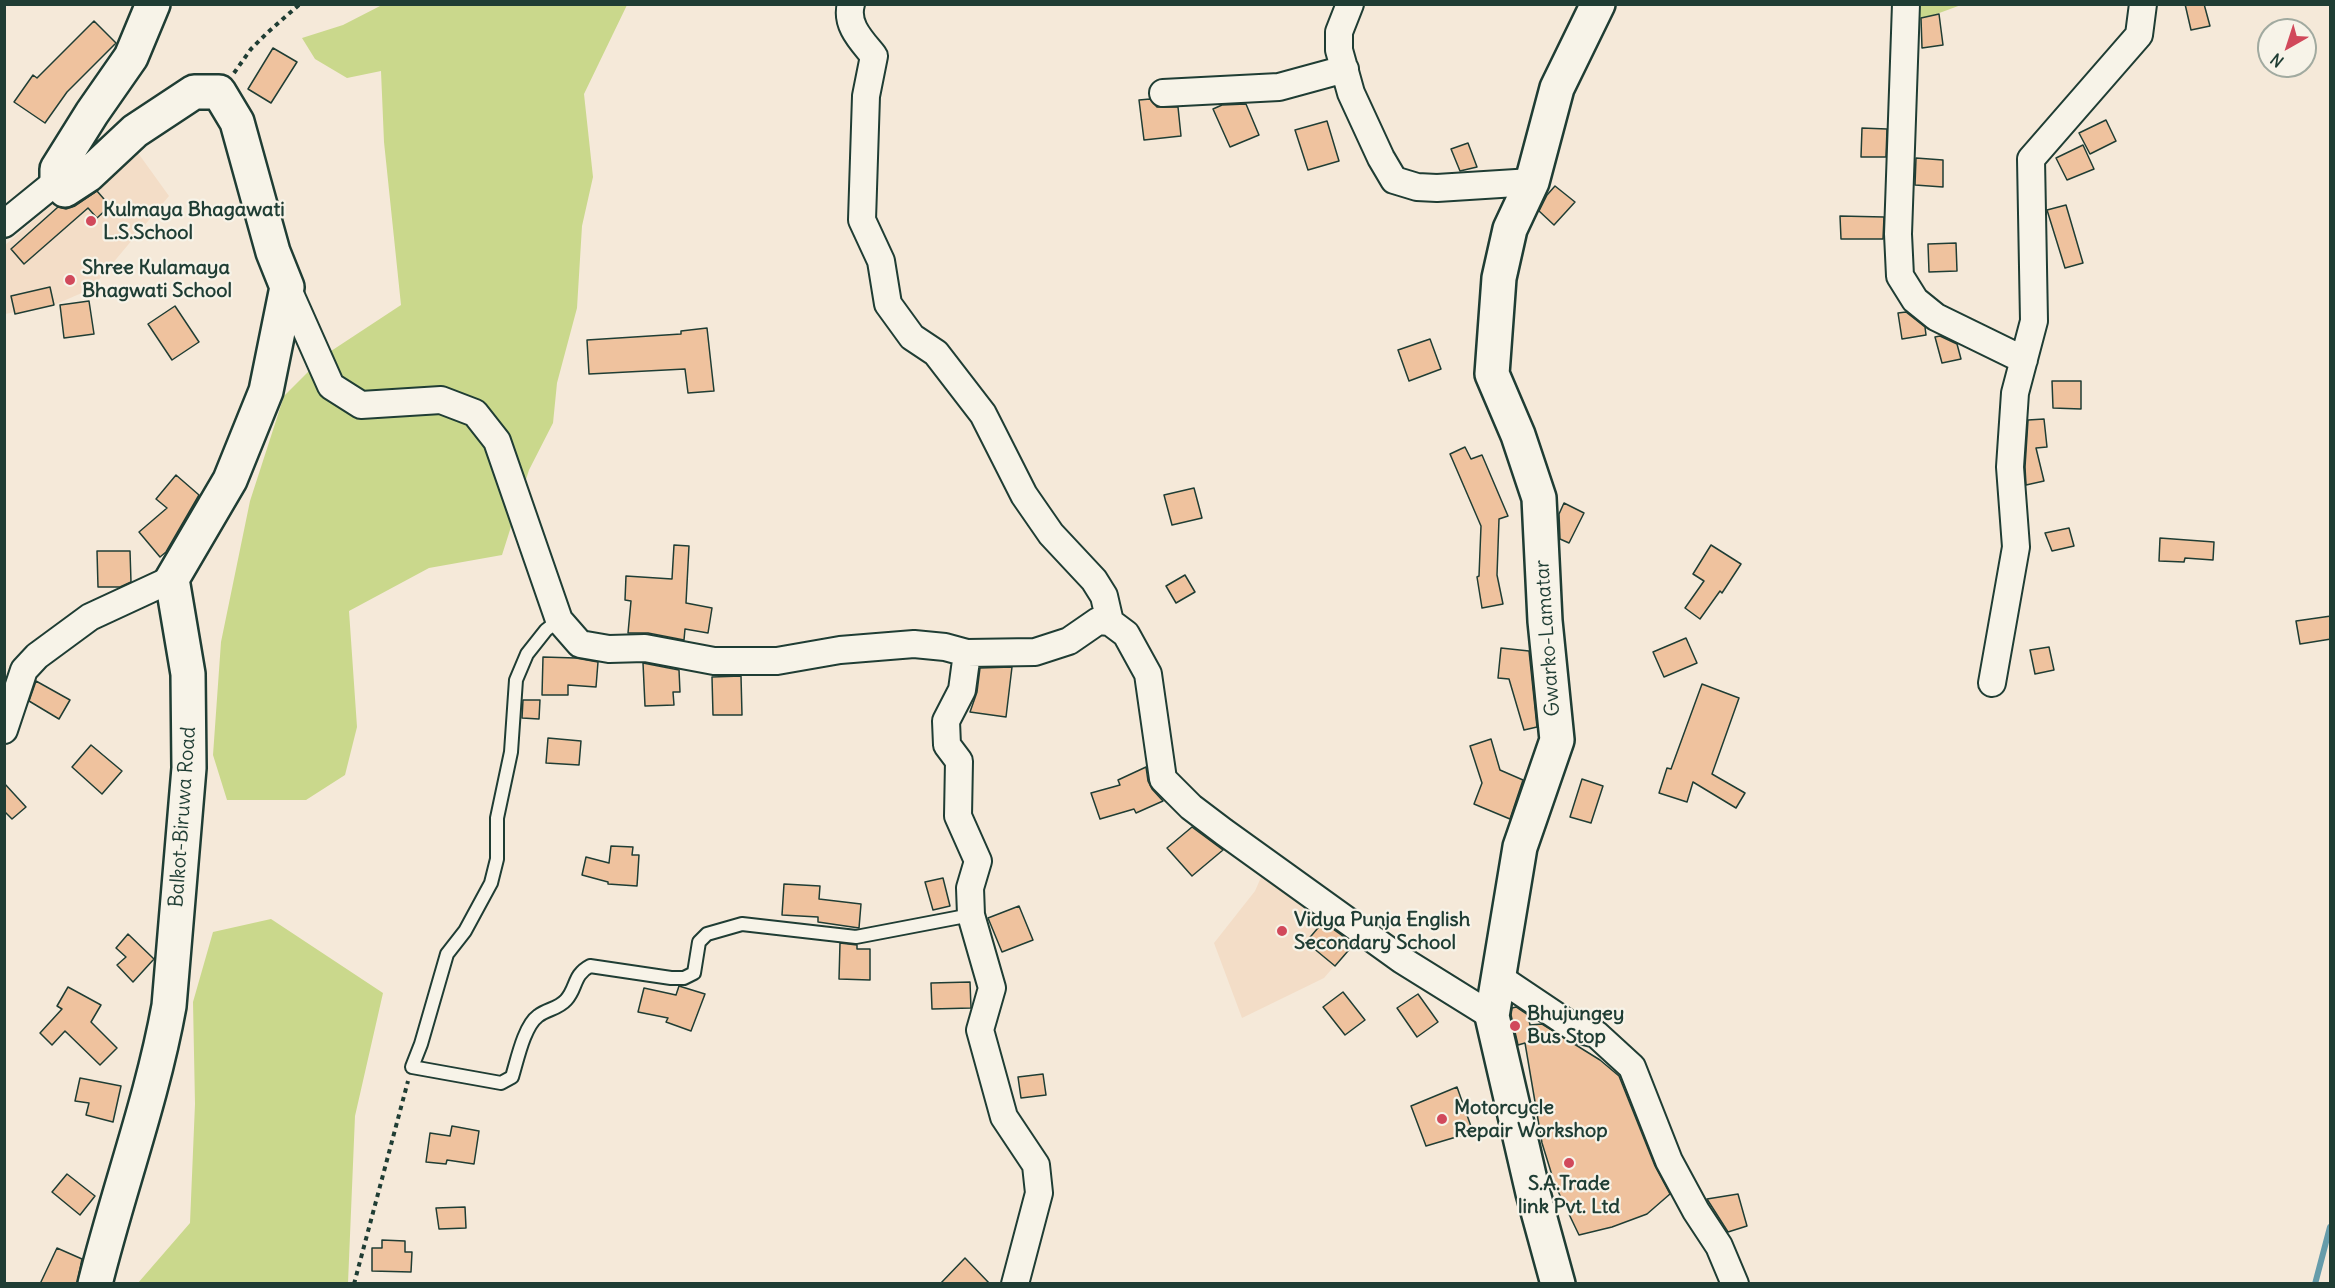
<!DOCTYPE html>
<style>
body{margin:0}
#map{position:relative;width:2335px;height:1288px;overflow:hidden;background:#f5e9d9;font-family:Delius,sans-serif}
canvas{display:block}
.frame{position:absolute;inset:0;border:6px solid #1f3d34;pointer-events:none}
.north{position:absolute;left:2257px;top:18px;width:60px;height:60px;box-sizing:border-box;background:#f7f3e8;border:2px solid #a1aaa0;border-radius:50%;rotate:219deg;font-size:16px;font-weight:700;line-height:24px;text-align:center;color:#1f3d34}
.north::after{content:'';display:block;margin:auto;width:21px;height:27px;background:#d1495b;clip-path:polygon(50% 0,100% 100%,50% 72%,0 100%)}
</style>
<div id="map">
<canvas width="2335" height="1288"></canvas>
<div class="frame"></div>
<div class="north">N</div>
</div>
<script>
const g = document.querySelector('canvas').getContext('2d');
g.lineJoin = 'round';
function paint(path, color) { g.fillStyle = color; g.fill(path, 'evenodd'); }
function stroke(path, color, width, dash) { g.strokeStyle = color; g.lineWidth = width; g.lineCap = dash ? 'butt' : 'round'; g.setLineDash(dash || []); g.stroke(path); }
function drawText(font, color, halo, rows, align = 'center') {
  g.font = font + ' Delius,sans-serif'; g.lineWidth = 4.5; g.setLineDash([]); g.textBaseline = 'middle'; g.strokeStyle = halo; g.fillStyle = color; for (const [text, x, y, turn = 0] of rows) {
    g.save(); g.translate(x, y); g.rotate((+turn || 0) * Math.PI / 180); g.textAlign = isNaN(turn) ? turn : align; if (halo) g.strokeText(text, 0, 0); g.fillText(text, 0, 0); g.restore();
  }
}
paint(new Path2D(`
 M133,146L169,196L91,289L54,305L5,314L4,246L84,177Z
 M1266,866L1355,942L1324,978L1242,1018L1214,943L1255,891Z`), '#f3ddc7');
paint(new Path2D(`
 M382,5H627L584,94L593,177L582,226L577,308L557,383L553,423L529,470L502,555L429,568L349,611L357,727L345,775L306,800H227L213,755L221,642L250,501L284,396L325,355L401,305L384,142L381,71L347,78L315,59L302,38L343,25Z
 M1908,5H1961L1904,26Z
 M271,919L383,993L355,1116L348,1283H138L190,1223L195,1104L193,1002L213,932Z`), '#cad88c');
stroke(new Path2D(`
 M2315,1284L2330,1227`), '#669caa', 6);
const building = new Path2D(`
 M2185,4H2204L2210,26L2191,30Z
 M1939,14L1943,45L1922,48L1921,18Z
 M94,21L116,43L67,92L45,123L14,102L33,75L37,78Z
 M273,48L297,62L271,103L248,89Z
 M1150,99L1157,107H1178L1181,136L1144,140L1139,100Z
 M1246,104L1259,135L1230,147L1213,109L1222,105Z
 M2106,120L2116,141L2090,154L2079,133Z
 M1327,121L1339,161L1308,170L1295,130Z
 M1862,128L1887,129L1886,157H1861Z
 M1468,143L1477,167L1460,171L1451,149Z
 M2083,145L2094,169L2067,180L2056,158Z
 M1916,158L1943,160V187L1915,185Z
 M1555,186L1575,202L1554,225L1539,211L1547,195Z
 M97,191L110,206L97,218L88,208L24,264L11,249L58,207L66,209L75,206Z
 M2066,205L2083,263L2065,268L2047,210Z
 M1840,216L1884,217L1883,239H1841Z
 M1956,243L1957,271L1929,272L1928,244Z
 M50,287L54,305L15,314L11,296Z
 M89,301L94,334L64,338L60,305Z
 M175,306L199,342L172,360L148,324Z
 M1906,312L1925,327L1926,335L1902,339L1898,313Z
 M707,328L714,391L688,393L685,369L589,374L587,340L681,334V331Z
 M1940,336L1957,344L1961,359L1942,363L1935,337Z
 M1430,339L1441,369L1409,381L1398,350Z
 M2052,381H2081V409L2053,408Z
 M2044,419L2047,447L2036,448L2044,481L2026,485L2025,467L2028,420Z
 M1465,447L1471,459L1482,455L1508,516L1499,519L1497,575L1503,604L1482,608L1477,577L1479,576L1481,526L1450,454Z
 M176,475L199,495L166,552L160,557L139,532L167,508L156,499Z
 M1194,488L1202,518L1172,525L1164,495Z
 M1564,503L1584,513L1569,543L1560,539L1559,514Z
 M2069,528L2074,546L2052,551L2045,533Z
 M2160,538L2214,542L2213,560L2185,558L2184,562L2159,561Z
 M674,545L689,546L686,603L712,608L708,633L685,629L684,640L648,633H628L631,601L625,600L626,576L672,579Z
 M1711,545L1741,564L1722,593L1720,591L1700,619L1685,608L1704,581L1693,574Z
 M97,551H130L131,582L120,587H98Z
 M1185,575L1195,592L1176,603L1166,586Z
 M2331,616V639L2300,644L2296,621Z
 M1686,638L1697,663L1664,677L1653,652Z
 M2049,647L2054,670L2035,674L2030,650Z
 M1501,648L1529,651L1537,727L1524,730L1509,679L1498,678Z
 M543,657L576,658L598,662L596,687L568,685V695H542Z
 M643,663L679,670L680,692H673L674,705L645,706Z
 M1012,667L1006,717L970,712L977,692L980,668Z
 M741,676L742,715H713L712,677Z
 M36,681L70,700L59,719L29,701Z
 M1702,684L1739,698L1712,774L1745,793L1736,808L1693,782L1687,802L1659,793L1667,768L1671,769Z
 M523,700H540L539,719L522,718Z
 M548,738L581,741L579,765L546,763Z
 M1491,739L1500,770L1523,780L1510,819L1474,804L1482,783L1470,746Z
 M91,745L122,771L102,794L72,767Z
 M1146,767L1148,781L1152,789L1163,801L1136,813L1134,809L1100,819L1091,793L1120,785L1118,780Z
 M1582,779L1603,786L1591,823L1570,817Z
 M4,783L26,807L12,819L4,811Z
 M1192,827L1223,850L1192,876L1167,848Z
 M611,846L633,847L632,855H639L637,886L608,884V882L582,875L586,857L609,863Z
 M943,878L950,906L933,910L925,882Z
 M784,884L820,886L819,899L861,904L859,928L818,922V917L782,915Z
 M1019,906L1033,940L1002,952L988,918Z
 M1323,922L1354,944L1335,966L1306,942Z
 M128,934L154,959L133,982L117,965L126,957L116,948Z
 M840,943L857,945V949H870V980L839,979Z
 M970,982L971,1008L932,1009L931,983Z
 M679,986L705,994L691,1031L666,1022L668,1018L638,1012L644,988L676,995Z
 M68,987L101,1005L91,1022L117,1048L100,1065L65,1031L52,1045L40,1033L62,1009L57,1006Z
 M1343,992L1365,1020L1345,1035L1323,1007Z
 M1418,994L1438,1022L1417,1037L1397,1008Z
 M1516,1007L1528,1015L1530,1025L1542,1024L1600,1060L1619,1076L1655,1166L1670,1194L1647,1214L1612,1227L1579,1235L1555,1185L1542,1143L1525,1043L1518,1045L1511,1015L1512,1008Z
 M1043,1074L1046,1095L1021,1098L1018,1077Z
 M80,1078L121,1086L113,1122L86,1115L89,1103L75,1101Z
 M1457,1087L1473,1132L1426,1146L1411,1106Z
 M452,1126L479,1131L474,1164L447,1160L446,1164L426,1162L430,1133L450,1136Z
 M67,1174L95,1196L80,1215L52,1192Z
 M1738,1194L1747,1226L1728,1232L1707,1199Z
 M465,1207L466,1228L439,1229L436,1208Z
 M382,1240L405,1241V1252H412L411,1272L372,1271V1248H382Z
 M57,1248L82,1259L77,1284H40Z
 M965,1258L990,1284H940Z`);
paint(building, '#efc29e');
stroke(building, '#1f3d34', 1.5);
const service = new Path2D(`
 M559,620L546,630L527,654L516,680L511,752L497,818V859L491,883L465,931L447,954L421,1044L412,1067L501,1083L512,1077C517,1061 524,1026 538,1016C547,1009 558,1009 566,1000C577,988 573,975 590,966L671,978H684L694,973L699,942L707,934L742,924L856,937L971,915`);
const minor = new Path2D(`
 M851,4C845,25 862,41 874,56L866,96L862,220L881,261L888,304L912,337L936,353L983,414L1024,495L1051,534L1094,580L1104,596L1110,622
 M1350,4L1339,32V50L1351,93L1381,158L1394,180L1417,187L1437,188L1532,182
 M1906,4L1898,234L1900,276L1915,300L1936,317L2024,360
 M1163,93L1279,87L1345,69
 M4,224L57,181
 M287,287L331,386L361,405L441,400L475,413L497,441L559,620L580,644L609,649L645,648L714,661H777L840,650L914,644L945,647L967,653L962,690L946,721L947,745L959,761L958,816L978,861L970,888L971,915L992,988L980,1030L1004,1117L1036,1165L1039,1193L1015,1284
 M967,653L1035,652L1069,641L1098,621L1110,622L1126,634L1148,674L1163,779L1191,807L1224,832L1402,960L1492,1016
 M1992,683L2016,547L2010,467L2015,393L2034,321L2031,159L2139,35L2143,4
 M4,730L24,670L37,656L90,617L172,579
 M1497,976L1576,1029L1596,1034L1632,1067L1669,1161L1696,1211L1719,1246L1735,1284`);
const secondary = new Path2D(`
 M95,1284C118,1191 152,1100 169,1006L189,768L188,674L172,579L230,480L266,391L287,287L273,252L237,122L219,92H194L135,131L88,175L65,190L57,181V169L92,113L131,57L153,4
 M1558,1284L1533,1193L1492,1016L1520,847L1557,740L1545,621L1539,498L1518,435L1492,374L1499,278L1510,229L1532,182L1557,88L1598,4`);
stroke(service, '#1f3d34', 16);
stroke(minor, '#1f3d34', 30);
stroke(secondary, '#1f3d34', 38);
stroke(new Path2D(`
 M234,73L251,49L268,32L300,4
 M354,1284L408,1081`), '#1f3d34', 4, [4.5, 4.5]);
stroke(service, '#f7f3e8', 12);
stroke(minor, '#f7f3e8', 26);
stroke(secondary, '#f7f3e8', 33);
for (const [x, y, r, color] of [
 [91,221,6,"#d1495b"],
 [70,280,6,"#d1495b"],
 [1282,931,6,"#d1495b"],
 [1515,1026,6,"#d1495b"],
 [1442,1119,6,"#d1495b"],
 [1569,1163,6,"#d1495b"]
]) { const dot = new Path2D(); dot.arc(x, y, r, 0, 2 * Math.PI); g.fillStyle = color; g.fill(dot); stroke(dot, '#f7f3e8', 2); }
drawText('bold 20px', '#1f3d34', '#f7f3e8', [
 ["Kulmaya Bhagawati",103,210],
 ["L.S.School",103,233],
 ["Shree Kulamaya",82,268],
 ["Bhagwati School",82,291],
 ["Vidya Punja English",1294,920],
 ["Secondary School",1294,943],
 ["Bhujungey",1527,1014],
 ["Bus Stop",1527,1037],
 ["Motorcycle",1454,1108],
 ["Repair Workshop",1454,1131],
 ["S.A.Trade",1569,1184,"center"],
 ["link Pvt. Ltd",1569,1207,"center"]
], 'left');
drawText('20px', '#1f3d34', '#f7f3e8', [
 ["Gwarko-Lamatar",1548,638,-94],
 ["Balkot-Biruwa Road",183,817,-86]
]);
</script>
